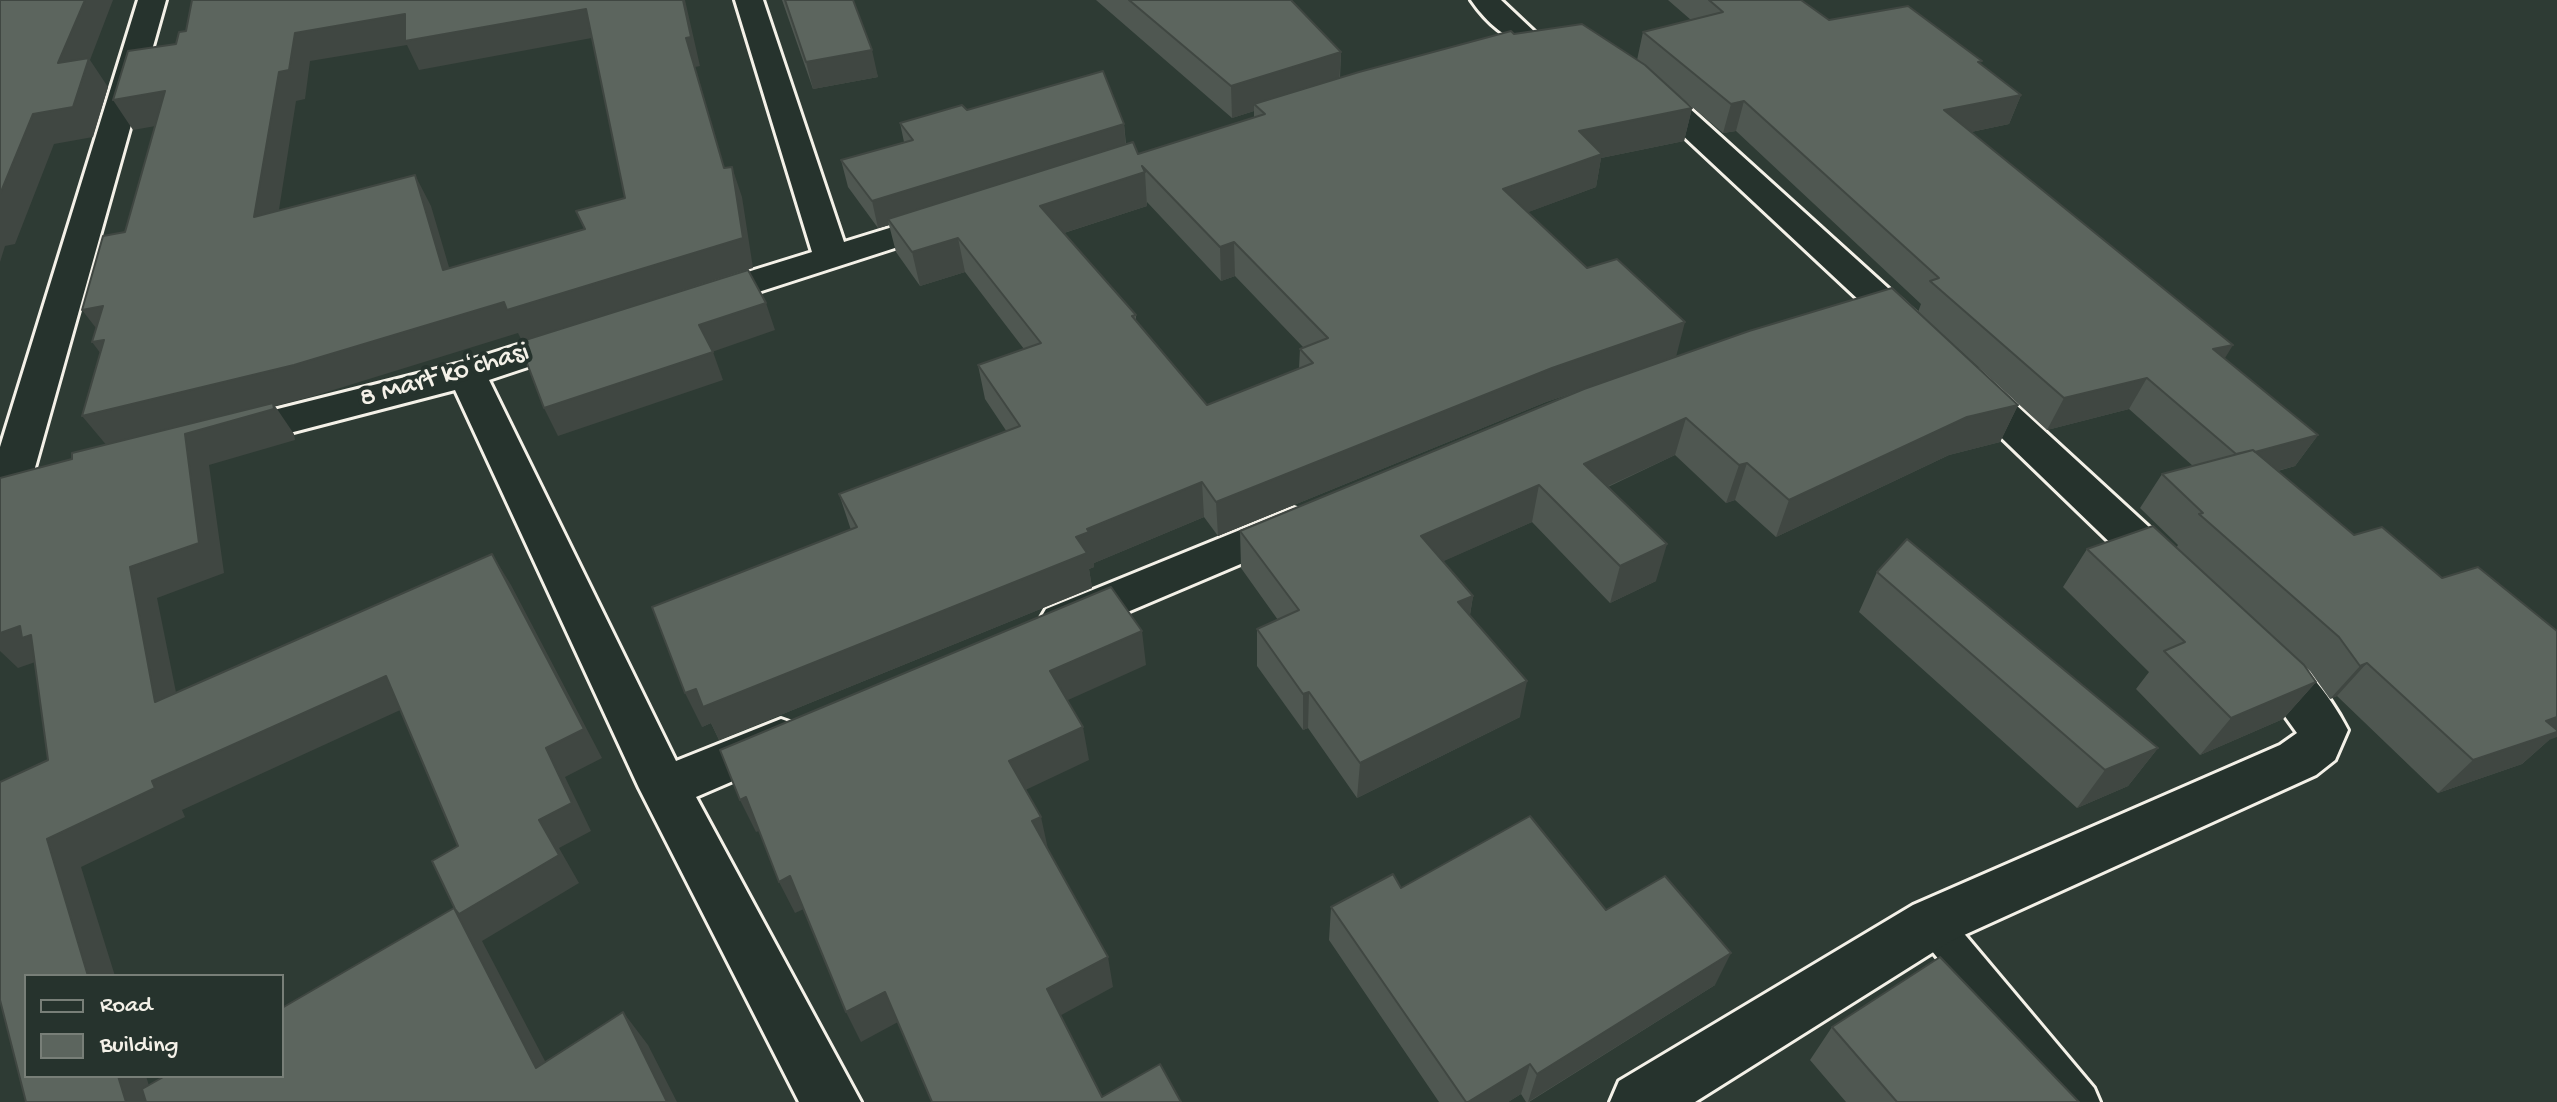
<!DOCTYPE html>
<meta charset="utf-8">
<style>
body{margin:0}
#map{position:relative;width:2557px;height:1102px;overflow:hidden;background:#2e3b34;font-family:"Gochi Hand",sans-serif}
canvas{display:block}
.legend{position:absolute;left:24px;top:974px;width:260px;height:104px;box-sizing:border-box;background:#26332d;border:2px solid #787f78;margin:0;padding:10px 14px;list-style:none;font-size:24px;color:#f4f1e8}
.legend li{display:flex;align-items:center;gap:16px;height:40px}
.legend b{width:40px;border:2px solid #787f78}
</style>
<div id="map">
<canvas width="2557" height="1102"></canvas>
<ul class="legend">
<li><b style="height:10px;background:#26332d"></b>Road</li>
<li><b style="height:22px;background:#5c655e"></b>Building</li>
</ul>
</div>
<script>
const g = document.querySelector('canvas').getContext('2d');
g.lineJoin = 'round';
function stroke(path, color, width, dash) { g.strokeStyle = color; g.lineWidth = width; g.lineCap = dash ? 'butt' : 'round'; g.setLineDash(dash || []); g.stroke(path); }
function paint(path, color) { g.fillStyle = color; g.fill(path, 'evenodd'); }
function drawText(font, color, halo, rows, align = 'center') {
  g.font = font + ' "Gochi Hand",sans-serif'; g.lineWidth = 8; g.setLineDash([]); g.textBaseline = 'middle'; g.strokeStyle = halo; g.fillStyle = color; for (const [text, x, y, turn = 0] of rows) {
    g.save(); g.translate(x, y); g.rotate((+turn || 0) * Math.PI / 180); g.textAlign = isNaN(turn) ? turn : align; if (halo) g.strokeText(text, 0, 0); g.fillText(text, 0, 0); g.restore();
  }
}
const lane = new Path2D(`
 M1932,906L1945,911L2094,1088L2100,1102H2054L1919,935L1913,923L1919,911Z`);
const street = new Path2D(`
 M138,0H166L29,489L23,499L8,504L0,501V447Z
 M735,0H763L844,242L951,209L963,212L968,219L963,226L709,308L696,311L683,308L678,300L683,292L812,252Z
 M1471,0H1501L1537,34L1532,40C1509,46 1484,19 1471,0Z
 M1645,75L1656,78L1931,327L1937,335L1931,343L1918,347L1905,343L1634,90L1630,84L1634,78Z
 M581,325L594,329L600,337L594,345L489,380L676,761L781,719L798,725L806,739L798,753L696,797L861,1102H799L639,788L455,390L228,449L214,445L208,435L214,425L457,364Z
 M1965,367L1979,371L2187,562L2193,574L2187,586L2171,591L2155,586L1951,389L1945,380L1951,371Z
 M1294,508L1309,513L1316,524L1309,535L1078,633L1062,639L1046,633L1039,621L1046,609Z
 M2259,639C2297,651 2330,695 2348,730L2335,760L2316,775L1951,941L1695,1102H1610L1619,1081L1913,905L2280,745L2297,733L2274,701L2242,670L2235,657L2242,644Z`);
stroke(lane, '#f4f1e8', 6);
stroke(street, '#f4f1e8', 6);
paint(lane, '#26332d');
paint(street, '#26332d');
paint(new Path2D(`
 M782,0H853L878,77L813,89Z
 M1096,0H1291L1341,52L1340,78L1514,34L1637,60L1643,32L1691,20L1668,0H1801L1829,20L1981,64L2021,95L2009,124L1971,132L2224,359L2318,435L2295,466L2278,471L2549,740L2522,764L2438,793L2337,696L2330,699L2310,671L2237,604L2316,682L2283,719L2200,755L2136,689L2149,672L2063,587L2087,549L2176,548L2178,545L2140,508L2162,474L2193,466L2129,409L2047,430L1918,312L1921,304L1736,131L1723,133L1672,90L1692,108L1684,141L1601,158L1596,187L1528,212L1676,357L2018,405L2000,442L1949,455L1776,537L1735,500L1726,503L1675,455L1608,487L1656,581L1610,603L1532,522L1443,561L1473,596L1470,615L1520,717L1357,798L1308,728L1303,730L1257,666V629L1278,620L1241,568L1240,531L1579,391L1546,402L1218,536L1204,517L1094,563V567L1089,569L1092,588L719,740L711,723L702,727L851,530L839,494L1007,432L985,399L978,365L1024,349L965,272L920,286L896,252L889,225L878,228L848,187L841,160L904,142L900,123L967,110L1124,124L1126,144L1138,154L1254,117V111L1232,118ZM1147,202L1221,281L1235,276L1303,347L1300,349L1299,368L1207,405L1136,322V315L1064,233L1147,206Z
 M1877,572L2158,748L2128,786L2077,808L1859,612Z
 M1401,888L1606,910L1715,985L1529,1102H1526L1521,1094L1508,1102H1439L1329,940L1331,907Z
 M1832,1027L2079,1102H1846L1810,1060Z`), '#4f5751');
paint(new Path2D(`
 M85,0H113L90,60L108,87L93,137L54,144L15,244L5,246L0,262V194L33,114L58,63Z
 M683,0H685L700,66L695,67L734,198L686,38Z
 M586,9L597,37L419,70L407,45L310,61L305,99L296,101L273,248L254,217L279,72L295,33L405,14Z
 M872,50L878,77L813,89L806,62Z
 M1341,52L1339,84L1254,104V111L1232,118L1231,86Z
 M165,91L184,121L133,130L113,100Z
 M2021,95L2009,124L1933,140L1944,110Z
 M1744,101L1736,131L1723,133L1731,104Z
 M1692,108L1684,141L1601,158L1596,187L1499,223L1503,189L1579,131Z
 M1124,124L1126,151L888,219L889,225L878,228L872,201Z
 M732,167L742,197L753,268L522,341L518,333L314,396L275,406L294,434L295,440L209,465L224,573L157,598L184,732L155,702L108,447L82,416L294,365Z
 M1145,172L1147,206L1045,239L1040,206Z
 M415,175L431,206L459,301L443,270Z
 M958,238L965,272L920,286L912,252Z
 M1234,242L1235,276L1221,281L1220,247Z
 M766,303L775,330L709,353L699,325Z
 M103,306L106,341L82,310Z
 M1685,322L1676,357L1546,402L1218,536L1216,502L1552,368Z
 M104,340L116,374L92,342Z
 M2233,345L2214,376L2213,349Z
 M713,352L723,380L558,436L544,408Z
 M2147,378L2129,409L2047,430L2064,398Z
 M2018,405L2000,442L1949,455L1776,537L1789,500L1967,417Z
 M1686,418L1675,455L1576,501L1584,464Z
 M2318,435L2295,466L2217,487L2238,456Z
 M1747,463L1735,500L1726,503L1739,465Z
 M1202,482L1204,517L1094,563V567L1089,569L1092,588L719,740L711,723L702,727L685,693L1076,537L1087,529Z
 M1539,485L1532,522L1417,573L1421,536Z
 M1667,544L1656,581L1610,603L1620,566Z
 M492,554L511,585L602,758L565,777L591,831L559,848L579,883L482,941L566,1101L536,1068L454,908L539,820L546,748Z
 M1473,596L1467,632L1458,602Z
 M20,626L31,635L44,659L18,668L0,651V633Z
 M1142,631L1146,665L1057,705L1050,671Z
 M2367,663L2337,696L2330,699L2360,666Z
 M386,676L409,706L182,810L185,817L81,867L115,976H88L47,839L152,781Z
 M1527,681L1520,717L1357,798L1360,763Z
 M2316,682L2283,719L2200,755L2231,718Z
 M1309,692L1308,728L1303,730V694Z
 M2557,717V737L2549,740L2522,764L2438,793L2473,760L2546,721Z
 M1083,727L1089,760L1017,794L1009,761Z
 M2158,748L2128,786L2077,808L2105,770Z
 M746,797L762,830L756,832L740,800Z
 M1041,817L1048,849L1039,853L1032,821Z
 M790,876L806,908L795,913L779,882Z
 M1731,953L1715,985L1528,1102L1537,1074Z
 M1108,957L1113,987L1054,1019L1047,989Z
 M885,992L898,1022L861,1042L846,1012Z
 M623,1012L648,1045L677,1102H667Z
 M1530,1064L1521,1094L1508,1102H1468Z
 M118,1076H146L154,1102H126Z`), '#404742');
const building = new Path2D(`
 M0,0H85L58,63L89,58L73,107L33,114L0,194Z
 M192,0H683L691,37L686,38L724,168L732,167L743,238L507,310L504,302L294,365L82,416L104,340L92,342L103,306L82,310L103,236L125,232L165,91L113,100L128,51L176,44L179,32L186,31ZM586,9L625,198L576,211L585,229L443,270L415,175L254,217L279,72L289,70L295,33L405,14V41Z
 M785,0H853L872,50L806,62Z
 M1129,0H1291L1341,52L1231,86Z
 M1709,0H1801L1829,20L1908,6L1982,61L1978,62L2021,95L1944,110L2233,345L2213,349L2318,435L2255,452L2253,450L2236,454L2147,378L2064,398L1930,281L1939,278L1744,101L1731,104L1643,32L1723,12Z
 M1582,24L1645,65L1692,108L1579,131L1602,154L1503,189L1587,268L1617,259L1685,322L1552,368L1216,502L1202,482L1087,529L1089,532L1076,537L1087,553L703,707L696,689L685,693L652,607L857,527L839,494L1020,426L978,365L1041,343L958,238L912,252L888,219L1133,142L1138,154L1265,114L1254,104L1359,72L1511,31L1514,34ZM1142,166L1220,247L1234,242L1328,338L1300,349L1313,363L1207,405L1132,316L1136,315L1040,206L1145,172Z
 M1103,71L1124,124L872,201L841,160L913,140L900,123L962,105L967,110Z
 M748,270L766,303L699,325L713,352L544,408L519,342Z
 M1892,288L2018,405L1967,417L1789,500L1747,463L1739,465L1686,418L1584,464L1667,544L1620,566L1539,485L1421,536L1473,596L1458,602L1527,681L1360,763L1309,692L1303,694L1257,629L1299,610L1240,531L1584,389L1749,331Z
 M273,403L274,409L185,434L199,543L130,567L155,702L492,554L584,729L546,748L572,803L539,820L559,855L459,914L455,909L432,861L458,846L386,676L152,781L155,788L47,839L88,976H26V1076H118L126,1102H26L0,1000V782L48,760L31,635L22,638L20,626L0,633V478L72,459V453Z
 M2253,450L2354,535L2382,527L2442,578L2478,567L2557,631V717L2546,721L2557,730V732L2473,760L2367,663L2360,666L2339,637L2199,514L2203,513L2162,474Z
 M2153,526L2304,665L2316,682L2231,718L2164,651L2185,642L2087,549Z
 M1907,539L2158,748L2105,770L1877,572Z
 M1111,587L1142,631L1050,671L1083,727L1009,761L1041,817L1032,821L1108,957L1047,989L1102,1097L1160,1064L1181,1102H932L885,992L846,1012L790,876L779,882L746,797L740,800L720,750Z
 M1530,816L1606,910L1665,876L1731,953L1537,1074L1530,1064L1468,1102H1466L1331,907L1393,874L1401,888Z
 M454,908L536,1068L623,1012L667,1102H146L142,1089L165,1076H282V1008Z
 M1940,957L2079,1102H1897L1832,1027Z`);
paint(building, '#5c655e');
stroke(building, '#404742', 2);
drawText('28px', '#f4f1e8', '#26332d', [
 ["8 Mart koʻchasi",445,377,-16]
]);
</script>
